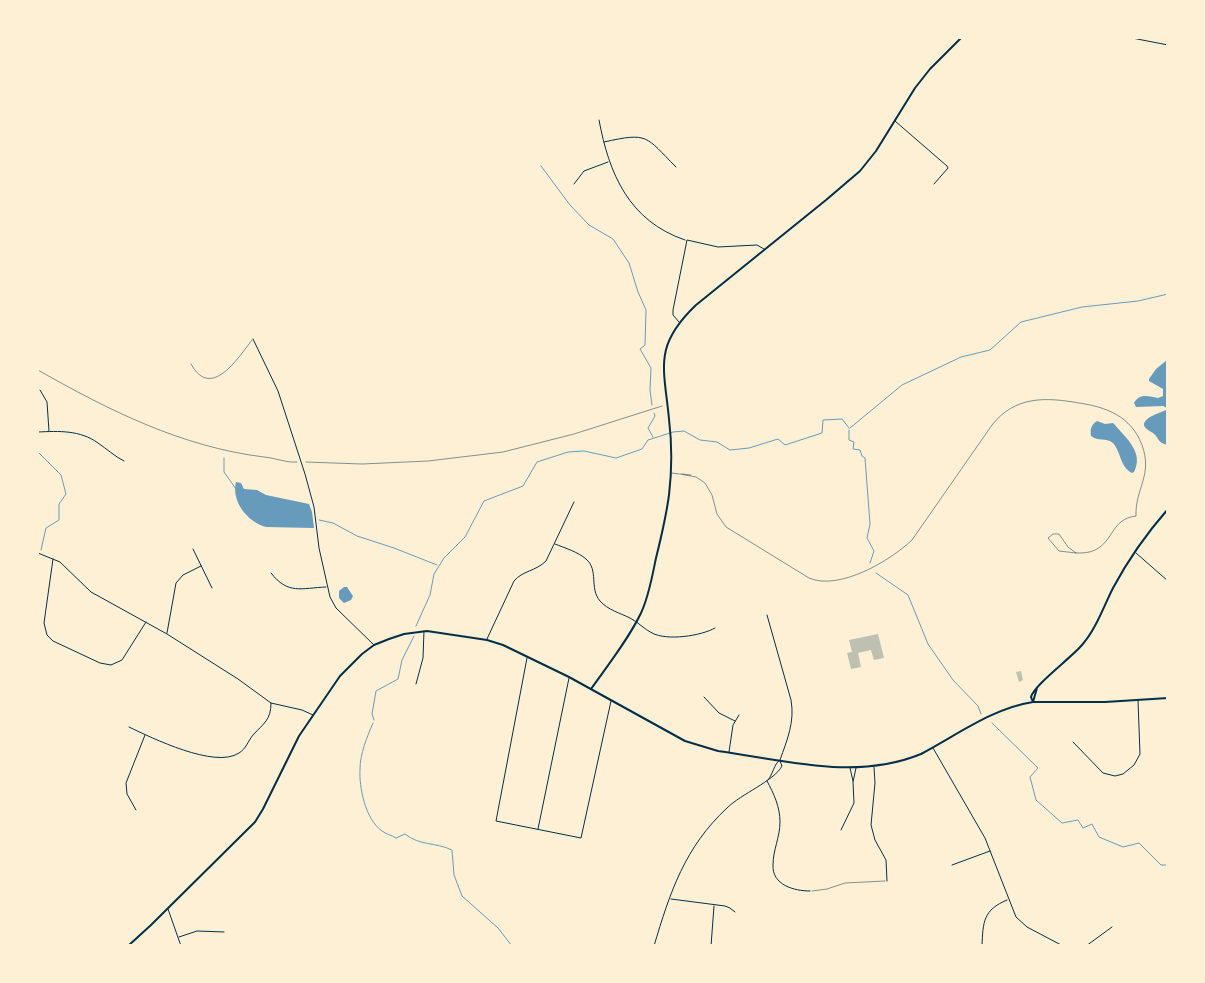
<!DOCTYPE html>
<style>
body{margin:0}
#map{position:relative;width:1205px;height:983px;overflow:hidden;background:#fdf0d5;font-family:"Space Grotesk",sans-serif}
canvas{display:block}
.frame{position:absolute;inset:0;border:39px solid #fdf0d5;pointer-events:none}
</style>
<div id="map">
<canvas width="1205" height="983"></canvas>
<div class="frame"></div>
</div>
<script>
const g = document.querySelector('canvas').getContext('2d');
g.lineJoin = 'round';
function paint(path, color) { g.fillStyle = color; g.fill(path, 'evenodd'); }
function stroke(path, color, width, dash) { g.strokeStyle = color; g.lineWidth = width; g.lineCap = dash ? 'butt' : 'round'; g.setLineDash(dash || []); g.stroke(path); }
paint(new Path2D(`
 M1167,360V445C1157,442 1160,439 1153,433C1150,431 1145,429 1144,425C1144,417 1160,413 1166,410L1167,408L1163,406L1136,407L1134,403C1139,393 1149,396 1158,398L1163,396V389L1149,381V379L1156,369Z
 M1097,421L1105,424L1113,423L1115,425C1127,439 1144,453 1134,472L1132,473C1120,467 1121,452 1113,443C1106,437 1098,442 1091,436C1090,429 1091,425 1097,421Z
 M236,482L241,483L244,489L257,490L266,495L309,504L312,512L314,528L266,527C248,522 231,502 236,482Z
 M344,587H347L353,596L351,600L344,603L339,598V591Z`), '#669bbc');
stroke(new Path2D(`
 M541,166L570,205L589,225L613,239L629,263L638,292L646,310L645,345L640,349L651,368L650,390L652,405
 M850,428L902,385L961,357L990,350L1021,322L1082,307L1138,301L1168,294
 M849,430V440L854,442L853,449L860,450L862,456L865,458L870,524L867,538L874,551L870,563
 M653,437L648,428L655,416L654,413
 M38,452L61,475L66,494L59,504V520L46,528L41,550
 M224,458V472L236,489
 M319,520L333,523L357,536L394,548L437,565
 M876,573L908,595L928,644L953,680L978,706L981,714
 M416,626L430,595L434,574L444,558L465,537L484,501L523,486L537,462L568,452L584,451L616,458L642,449L648,440L673,432L684,431L700,440L717,442L730,450L749,448L778,439L785,445L822,433L823,420L842,419L849,428
 M374,720L372,714L376,691L398,679L402,660L414,636
 M373,723C367,737 360,754 360,769C359,787 365,819 382,831C386,834 391,835 396,838L405,834C420,846 435,842 452,850L454,875L462,896L498,928L512,946
 M992,723L1038,768L1030,777L1036,800L1062,823L1078,820L1083,828L1092,824L1099,837L1123,847L1139,843L1161,865H1168`), '#669bbc', 1);
paint(new Path2D(`
 M878,634L884,658L874,660L871,650L858,653L861,667L851,669L847,653L852,652L849,640Z
 M1021,671L1023,680L1019,682L1016,672Z`), '#bec0b2');
stroke(new Path2D(`
 M38,370C108,410 182,447 264,457C275,458 287,463 297,462
 M306,462L362,464L428,461L503,452L574,434L662,406`), '#003049', 0.5);
stroke(new Path2D(`
 M191,364C211,401 238,358 252,340
 M672,473L679,474
 M680,474L696,477L705,483L712,495L717,514L726,527L809,578C839,591 890,561 912,540L992,425C1015,396 1045,397 1079,403C1106,407 1131,416 1142,445C1153,476 1135,488 1136,516C1111,519 1114,541 1095,550C1089,553 1082,553 1076,553L1068,547L1059,534H1053L1048,538L1059,551L1076,553
 M682,474L691,475
 M812,891L827,889L845,883L885,881`), '#003049', 0.5);
stroke(new Path2D(`
 M1132,38L1168,45
 M599,120C609,174 629,221 685,240
 M895,121L947,166L948,168L934,184
 M604,142C649,132 645,136 676,167
 M574,184L584,171L608,162
 M679,322L673,315V310L687,240L718,247L757,245L764,249
 M253,339L278,391L305,474L314,507L319,548L330,597L336,608L374,645
 M40,390L47,402L49,431
 M38,432C59,431 80,430 98,443C107,449 114,456 124,461
 M555,544C565,548 578,552 586,559C599,570 589,588 600,601C608,610 620,613 630,618C638,622 644,629 652,633C667,641 701,636 715,628
 M193,549L212,588
 M38,553L60,562L91,592L167,634L238,679L271,703L302,710L313,715
 M1136,553L1168,581
 M53,559L44,623L47,635L53,641L100,663L111,665L122,660L146,622
 M271,573C288,595 301,588 326,587
 M767,615L791,700C795,722 787,740 780,760C774,764 773,774 768,780
 M167,633L176,583L183,575L201,566
 M487,639L514,581C522,571 536,571 546,561L574,502
 M527,658L496,821L581,838L611,701
 M416,684L423,658L424,631
 M704,697L719,713L735,721
 M129,727C152,738 215,769 239,753C246,749 248,741 253,735C264,723 271,720 271,703
 M1073,742L1103,773L1115,776L1123,774L1134,765L1140,754L1138,701
 M933,748L985,838L1016,917L1027,927L1063,946
 M729,752L733,725L739,715
 M874,767L875,783L871,825L875,840L886,860L887,881
 M850,768L853,781
 M767,781C774,794 780,807 780,822C780,837 773,850 773,865C772,885 794,891 810,891
 M136,810L127,794L126,783L145,735
 M538,829L569,678
 M841,830L854,803L853,782L856,768
 M952,865L990,851
 M671,899L725,906L730,908L735,912
 M168,909L181,946
 M179,937L197,931L224,932
 M654,946C670,892 685,847 727,808C741,794 774,781 782,766L780,761
 M711,946L714,906
 M982,946C983,922 983,910 1007,900
 M1086,946L1112,927`), '#003049', 1);
stroke(new Path2D(`
 M591,689C608,665 628,640 641,613C649,596 652,577 656,558C661,538 666,517 669,495C672,470 672,444 669,419C664,367 653,346 696,305L826,200L860,171L876,151L915,88L930,69L961,38
 M1033,702L1031,697C1034,685 1071,658 1082,645C1096,629 1103,608 1113,588C1128,560 1147,533 1168,509
 M1033,702L1037,688
 M128,946L151,925L255,822L263,809L299,736L340,676L362,654L374,645L389,639L404,634L427,631L487,640L503,645L569,677L685,741L718,751C785,760 855,781 921,754C957,735 993,708 1033,702H1105L1168,698`), '#003049', 2);
</script>
